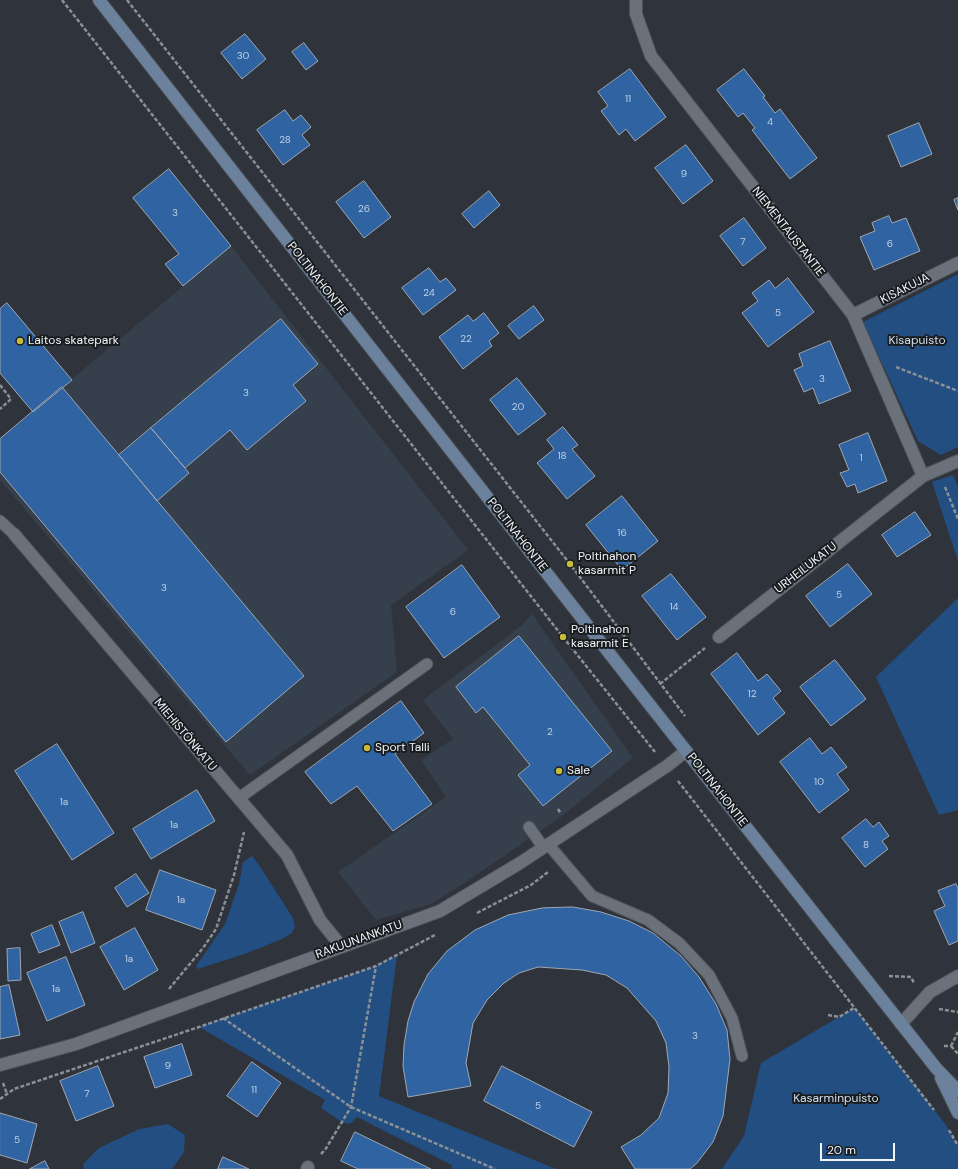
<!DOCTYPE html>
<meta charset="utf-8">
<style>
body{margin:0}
#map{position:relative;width:958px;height:1169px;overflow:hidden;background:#2f343c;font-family:"DM Sans",sans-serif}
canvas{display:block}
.scale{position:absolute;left:820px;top:1143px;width:75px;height:18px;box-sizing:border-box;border:2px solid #f1f4f9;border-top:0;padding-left:5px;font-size:12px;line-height:14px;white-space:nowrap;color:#f1f4f9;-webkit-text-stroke:3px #191c1f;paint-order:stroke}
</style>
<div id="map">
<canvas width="958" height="1169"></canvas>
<div class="scale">20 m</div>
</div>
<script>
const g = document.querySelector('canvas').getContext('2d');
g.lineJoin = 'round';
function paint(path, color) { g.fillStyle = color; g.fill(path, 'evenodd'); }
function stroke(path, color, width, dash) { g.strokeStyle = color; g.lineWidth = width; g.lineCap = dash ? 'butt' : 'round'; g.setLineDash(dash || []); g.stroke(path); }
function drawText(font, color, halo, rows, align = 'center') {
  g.font = font + ' "DM Sans",sans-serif'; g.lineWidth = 4; g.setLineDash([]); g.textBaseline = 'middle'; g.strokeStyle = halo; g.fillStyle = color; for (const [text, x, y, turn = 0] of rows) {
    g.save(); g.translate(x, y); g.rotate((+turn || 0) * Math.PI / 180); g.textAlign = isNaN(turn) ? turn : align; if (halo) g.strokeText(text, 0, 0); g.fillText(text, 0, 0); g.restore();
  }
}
paint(new Path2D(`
 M231,246L468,550L391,605L397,672L250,775L0,480V439Z
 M532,614L633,758L562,816L463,884L431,904L376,920L338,872L446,797L421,760L453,739L423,700L522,625Z`), '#363f4c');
paint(new Path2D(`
 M958,274V447L941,455L918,441L863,322Z
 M953,475L958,487V561L932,482Z
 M958,598V810L939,815L876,677Z
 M252,856L259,865L293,918L295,926L292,933L284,938L250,952L198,969L196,966L225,924L239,884L243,862Z
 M397,955L379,1096L556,1169H451L452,1165L357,1117L350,1124L342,1122L321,1108L325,1100L199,1027L376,966Z
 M854,1008L946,1125L958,1146V1169H722L744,1136L761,1063Z
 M168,1124L185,1135L184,1152L172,1169H84L83,1164L99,1148L139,1129Z`), '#224e82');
const building = new Path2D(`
 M245,34L266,59L242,79L221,53Z
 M304,43L318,61L306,70L292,52Z
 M630,69L666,117L635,141L626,129L619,135L601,111L608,106L598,92Z
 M744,69L765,96L763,97L775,113L780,109L817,158L790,179L752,130L755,128L743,113L738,117L717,90Z
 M285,110L293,121L301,115L311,127L302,135L310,145L283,165L257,130Z
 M919,123L932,154L901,167L888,136Z
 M686,145L713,181L683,204L655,168Z
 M169,169L231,246L183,286L165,264L179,254L133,198Z
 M364,181L391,217L364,238L336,202Z
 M489,191L500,205L474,228L462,214Z
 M958,198V210L954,200Z
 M889,216L892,223L906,218L920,251L874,270L860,237L875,231L872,223Z
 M744,218L766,248L743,266L720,236Z
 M429,268L440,282L446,278L456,290L423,315L402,288Z
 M788,278L814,312L768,347L742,313L758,301L752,293L769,280L775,288Z
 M7,303L72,380L33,412L0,373V309Z
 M534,306L544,320L519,339L508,326Z
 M484,313L499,333L489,341L492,346L463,369L439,337L468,315L473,321Z
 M281,319L318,364L293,385L306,401L247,450L230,430L185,468L151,428Z
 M830,341L851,391L819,404L813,388L804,392L794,370L803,366L799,354Z
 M517,378L546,414L518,435L490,400Z
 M62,387L304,676L226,742L0,472V439Z
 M563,427L578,445L572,449L595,476L567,499L537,463L554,449L547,440Z
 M151,428L189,473L157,501L119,455Z
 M868,433L887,481L858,493L855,484L847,487L840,473L849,470L839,445Z
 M622,496L658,541L622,570L586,525Z
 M915,512L931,535L897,557L882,535Z
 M848,564L872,594L830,627L806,596Z
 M462,565L500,617L444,658L406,607Z
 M671,574L706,617L677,640L642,596Z
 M519,636L612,751L543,806L518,775L530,765L483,707L476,713L456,687Z
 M737,653L758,681L767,674L781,691L773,698L785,713L758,735L711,674Z
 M835,660L866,699L831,726L800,687Z
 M401,701L424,733L395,754L432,804L393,831L357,786L331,804L305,772Z
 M810,738L822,754L831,747L847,767L837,774L849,790L819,813L780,762Z
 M57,744L114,833L72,860L15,771Z
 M197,790L215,821L151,859L133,829Z
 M866,819L873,827L879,822L889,836L882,841L888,849L865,867L842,838Z
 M160,870L216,890L202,930L146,910Z
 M136,874L149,893L127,907L115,888Z
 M956,884L958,888V941L949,945L934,911L945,906L938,891Z
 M573,907L601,912L629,921L653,933L681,956L699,977L716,1004L727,1030L730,1059L723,1116L713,1142L697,1163L690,1169H635L621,1147L641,1135L659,1118L668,1093L669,1067L666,1043L656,1021L627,988L606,975L582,970L538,967L519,973L504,983L487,1000L473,1023L466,1063L471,1086L408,1097L403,1066L404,1045L408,1021L414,1002L428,974L447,951L475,930L508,915L542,908Z
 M83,912L95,943L71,953L59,922Z
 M52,925L60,945L39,953L31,934Z
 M135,928L158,970L124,990L100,947Z
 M20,948L21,980L8,981L7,949Z
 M66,957L85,1005L47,1021L27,973Z
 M9,985L20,1035L0,1039V987Z
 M182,1044L192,1075L155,1088L144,1057Z
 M252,1062L281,1083L257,1117L227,1096Z
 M98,1066L114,1106L76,1121L60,1081Z
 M502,1066L592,1112L574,1147L484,1101Z
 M0,1113L37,1124L27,1163L0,1155Z
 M355,1132L431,1169H358L341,1161Z
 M223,1157L249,1169H218Z
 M45,1161L49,1169H30Z`);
paint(building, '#2f63a2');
stroke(building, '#a0a7b0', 1);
const lane = new Path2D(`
 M0,521L14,534
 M239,798L427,664
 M529,827L543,847
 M548,844L592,896L648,920L679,943L709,975L732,1018L742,1056`);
const street = new Path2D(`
 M636,0V14L651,56L853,315L923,476
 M853,315L958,263
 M14,534L287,855L320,920L341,946
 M719,637L923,476L958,461
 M901,1024L930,992L958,976
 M0,1065L76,1044L440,911L520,863L667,766L686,751
 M307,1169L308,1167`);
const secondary = new Path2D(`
 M99,0L631,681L936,1068L958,1091
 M941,1078L958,1113`);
stroke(lane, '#4b5056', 13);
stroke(street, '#4b5056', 14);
stroke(secondary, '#4b5056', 14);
stroke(new Path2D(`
 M62,0L563,637L655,752
 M127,0L570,564L685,716
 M896,367L958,391
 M0,385L11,399L0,409
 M945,487L958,519
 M660,684L705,648
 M678,781L934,1110
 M558,809L561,814
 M477,913L531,885L548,872
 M889,976L911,977L914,983
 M169,989L203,948L216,929L234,875L244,832
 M939,1009L958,1012
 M828,1015L839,1017L854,1008
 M223,1018L351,1107L495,1169
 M944,1046H951
 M951,1046L958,1032
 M951,1046L958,1054
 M3,1083L7,1094
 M0,1099L14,1089L199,1027L376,966L435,935
 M949,1130L958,1146
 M321,1154L325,1150L351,1107L376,966`), '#8b9096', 2.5, [4, 2]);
stroke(lane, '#6b717a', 11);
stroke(street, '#6b717a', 12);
stroke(secondary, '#6b819c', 12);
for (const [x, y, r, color] of [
 [20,341,4,"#c6bc3c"],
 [570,564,4,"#c6bc3c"],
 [563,637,4,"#c6bc3c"],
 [367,748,4,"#c6bc3c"],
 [559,771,4,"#c6bc3c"]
]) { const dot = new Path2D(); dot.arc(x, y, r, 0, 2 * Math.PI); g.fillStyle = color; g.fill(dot); stroke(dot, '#191c1f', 1.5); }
drawText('10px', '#c0d0e3', null, [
 ["30",243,56],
 ["11",628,99],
 ["4",770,122],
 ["28",285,140],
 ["9",684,174],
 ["26",364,209],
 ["3",175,213],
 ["7",743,242],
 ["6",890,244],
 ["24",429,293],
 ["5",778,313],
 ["22",466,339],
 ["3",822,379],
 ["3",246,393],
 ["20",518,407],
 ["18",562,456],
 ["1",861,458],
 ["16",622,533],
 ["3",164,588],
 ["5",839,595],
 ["14",674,607],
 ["6",453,612],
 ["12",752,694],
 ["2",550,732],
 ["10",819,782],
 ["1a",64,802],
 ["1a",174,825],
 ["8",866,845],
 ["1a",181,900],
 ["1a",129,959],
 ["1a",56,989],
 ["3",695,1036],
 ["9",168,1066],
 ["11",254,1090],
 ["7",87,1094],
 ["5",538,1106],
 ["5",17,1140]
]);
drawText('12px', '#f1f4f9', '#191c1f', [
 ["NIEMENTAUSTANTIE",788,232,52],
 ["POLTINAHONTIE",317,279,52],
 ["KISAKUJA",905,289,-27],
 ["POLTINAHONTIE",517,535,52],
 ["URHEILUKATU",806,568,-38],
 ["MIEHISTÖNKATU",185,735,50],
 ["POLTINAHONTIE",717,790,52],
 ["RAKUUNANKATU",359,940,-20]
]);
drawText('12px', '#f1f4f9', '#191c1f', [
 ["Laitos skatepark",28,341],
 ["Poltinahon",578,557],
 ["kasarmit P",578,571],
 ["Poltinahon",571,630],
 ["kasarmit E",571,644],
 ["Sport Talli",375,748],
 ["Sale",567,771]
], 'left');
drawText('12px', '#d1dff1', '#191c1f', [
 ["Kisapuisto",917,341],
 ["Kasarminpuisto",836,1099]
]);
</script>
